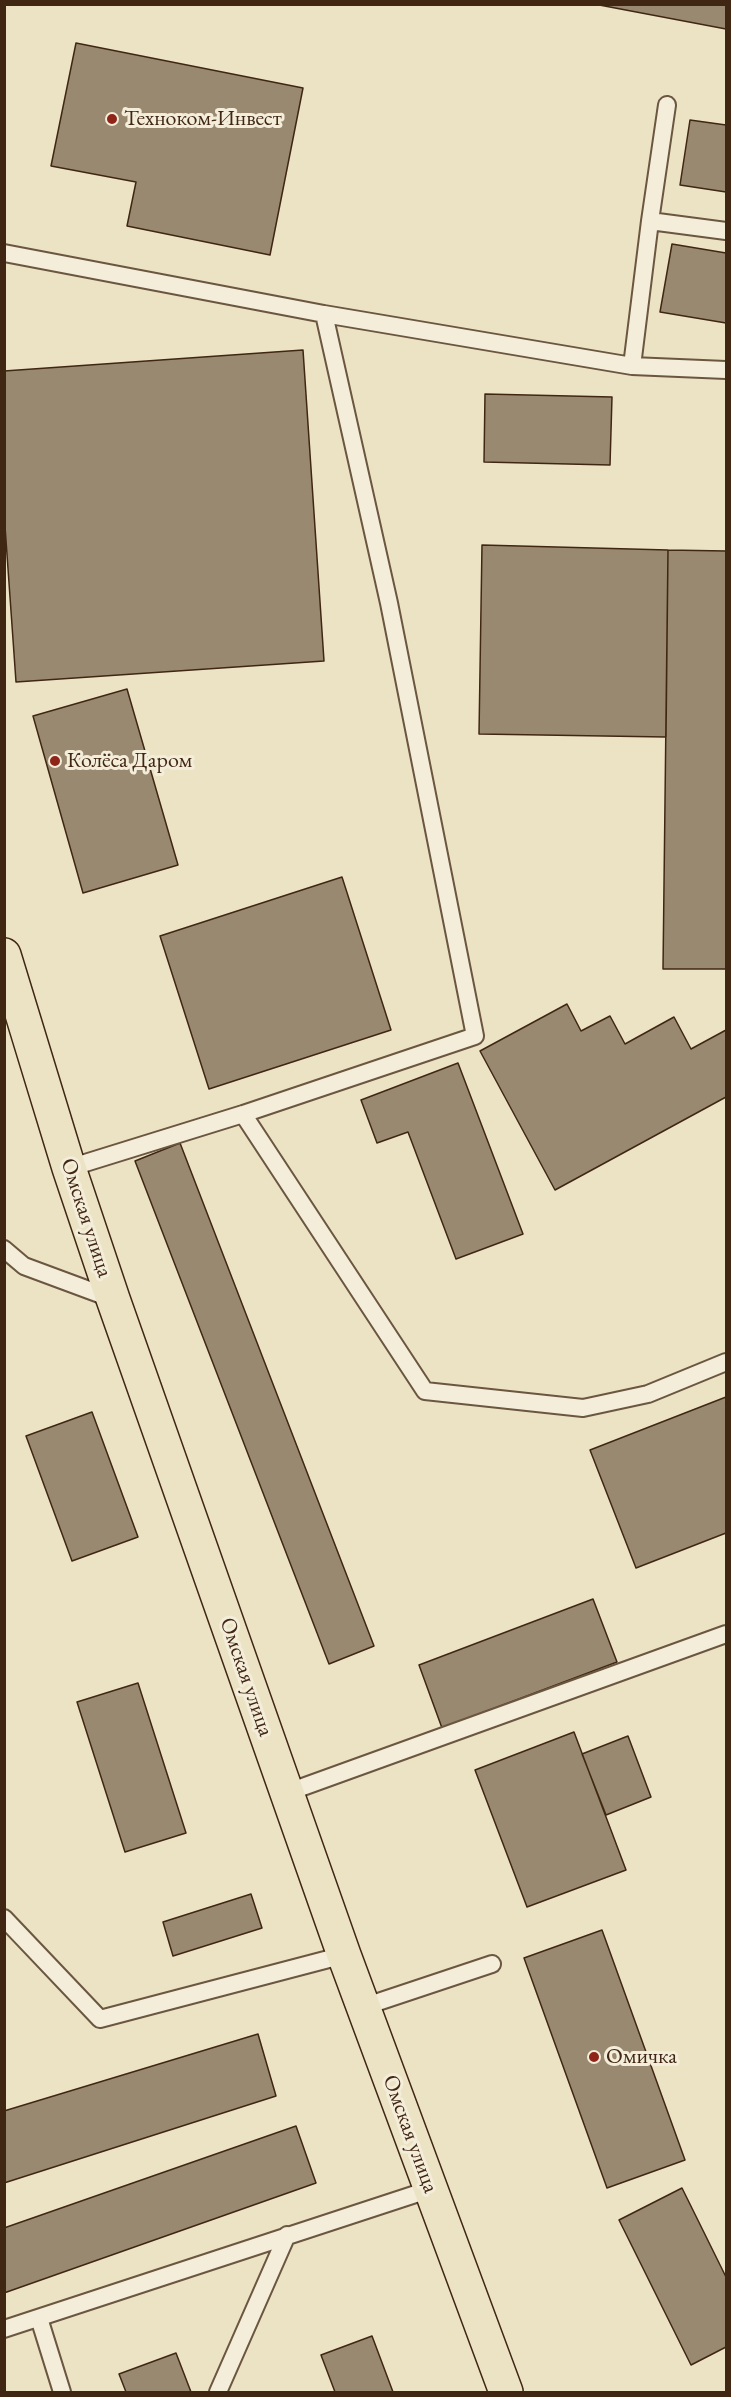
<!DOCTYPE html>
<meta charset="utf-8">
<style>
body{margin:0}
#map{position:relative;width:731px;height:2397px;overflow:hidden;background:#ece3c5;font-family:"EB Garamond",serif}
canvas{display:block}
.frame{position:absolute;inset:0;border:6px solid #402714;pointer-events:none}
</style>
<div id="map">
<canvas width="731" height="2397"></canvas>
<div class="frame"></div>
</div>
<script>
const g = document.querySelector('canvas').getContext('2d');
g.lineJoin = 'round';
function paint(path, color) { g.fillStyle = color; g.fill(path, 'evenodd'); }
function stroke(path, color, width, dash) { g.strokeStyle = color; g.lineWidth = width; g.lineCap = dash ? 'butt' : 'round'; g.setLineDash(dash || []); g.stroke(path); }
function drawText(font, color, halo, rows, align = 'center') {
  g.font = font + ' "EB Garamond",serif'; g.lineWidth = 6; g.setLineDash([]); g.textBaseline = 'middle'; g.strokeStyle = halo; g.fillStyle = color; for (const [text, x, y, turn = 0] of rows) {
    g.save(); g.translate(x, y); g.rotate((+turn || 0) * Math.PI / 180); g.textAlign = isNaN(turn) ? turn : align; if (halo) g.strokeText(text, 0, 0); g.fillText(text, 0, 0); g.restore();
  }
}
const building = new Path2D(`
 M594,4H726V29Z
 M76,43L303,88L270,255L127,226L136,182L51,166Z
 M690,120L726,125V192L680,185Z
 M672,244L726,253V323L660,312Z
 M303,350L324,661L16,682L4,512V371Z
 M485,394L612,397L610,465L484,462Z
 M482,545L668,550L666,737L479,734Z
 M668,550L726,551V969H663Z
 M127,689L178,865L83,893L33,716Z
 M342,877L391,1030L209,1089L160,936Z
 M567,1004L581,1031L610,1016L625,1044L674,1017L691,1049L726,1030V1097L555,1190L480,1051Z
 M458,1063L523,1234L456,1259L408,1132L377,1143L361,1100Z
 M180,1143L374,1646L329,1664L135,1161Z
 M726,1397V1533L636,1568L590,1450Z
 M92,1412L138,1537L72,1561L26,1436Z
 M593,1599L617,1662L442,1728L419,1665Z
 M138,1683L186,1833L125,1852L77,1702Z
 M574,1732L626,1870L527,1907L475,1770Z
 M628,1736L651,1797L606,1815L582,1754Z
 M251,1894L262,1928L173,1956L163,1922Z
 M602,1930L685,2160L607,2188L524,1958Z
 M258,2034L276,2096L4,2183V2111Z
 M296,2126L316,2183L4,2293V2228Z
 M682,2188L726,2277V2347L691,2365L619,2220Z
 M372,2336L393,2392H335L321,2355Z
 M176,2353L191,2392H126L119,2374Z`);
paint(building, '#998970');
stroke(building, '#402714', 1.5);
const service = new Path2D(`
 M650,221L726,231
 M4,253L324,314L389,603L475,1036L243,1114L69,1168
 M324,314L632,366L650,221L667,105
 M632,366L726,370
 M243,1114L425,1391L583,1408L648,1394L726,1362
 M4,1249L24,1266L113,1299
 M286,1793L726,1634
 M4,1918L100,2019L344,1955
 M363,2007L492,1964
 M39,2318L62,2392
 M4,2329L431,2189
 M218,2392L287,2235`);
const primary = new Path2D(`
 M4,955L69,1168L113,1299L344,1955L506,2392`);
stroke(service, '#6b5640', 20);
stroke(primary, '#402714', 36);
stroke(service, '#f3edd9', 16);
stroke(primary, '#ece3c5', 33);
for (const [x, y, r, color] of [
 [112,119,6,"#8f2418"],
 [55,761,6,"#8f2418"],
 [594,2057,6,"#8f2418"]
]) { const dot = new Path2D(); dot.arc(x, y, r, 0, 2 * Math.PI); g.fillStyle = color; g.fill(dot); stroke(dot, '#f3edd9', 2); }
drawText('22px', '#402714', '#f3edd9', [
 ["Техноком-Инвест",124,119],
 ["Колёса Даром",67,761],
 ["Омичка",606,2057]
], 'left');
drawText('22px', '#402714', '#f3edd9', [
 ["Омская улица",86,1218,72],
 ["Омская улица",246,1677,71],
 ["Омская улица",410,2134,70]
]);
</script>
